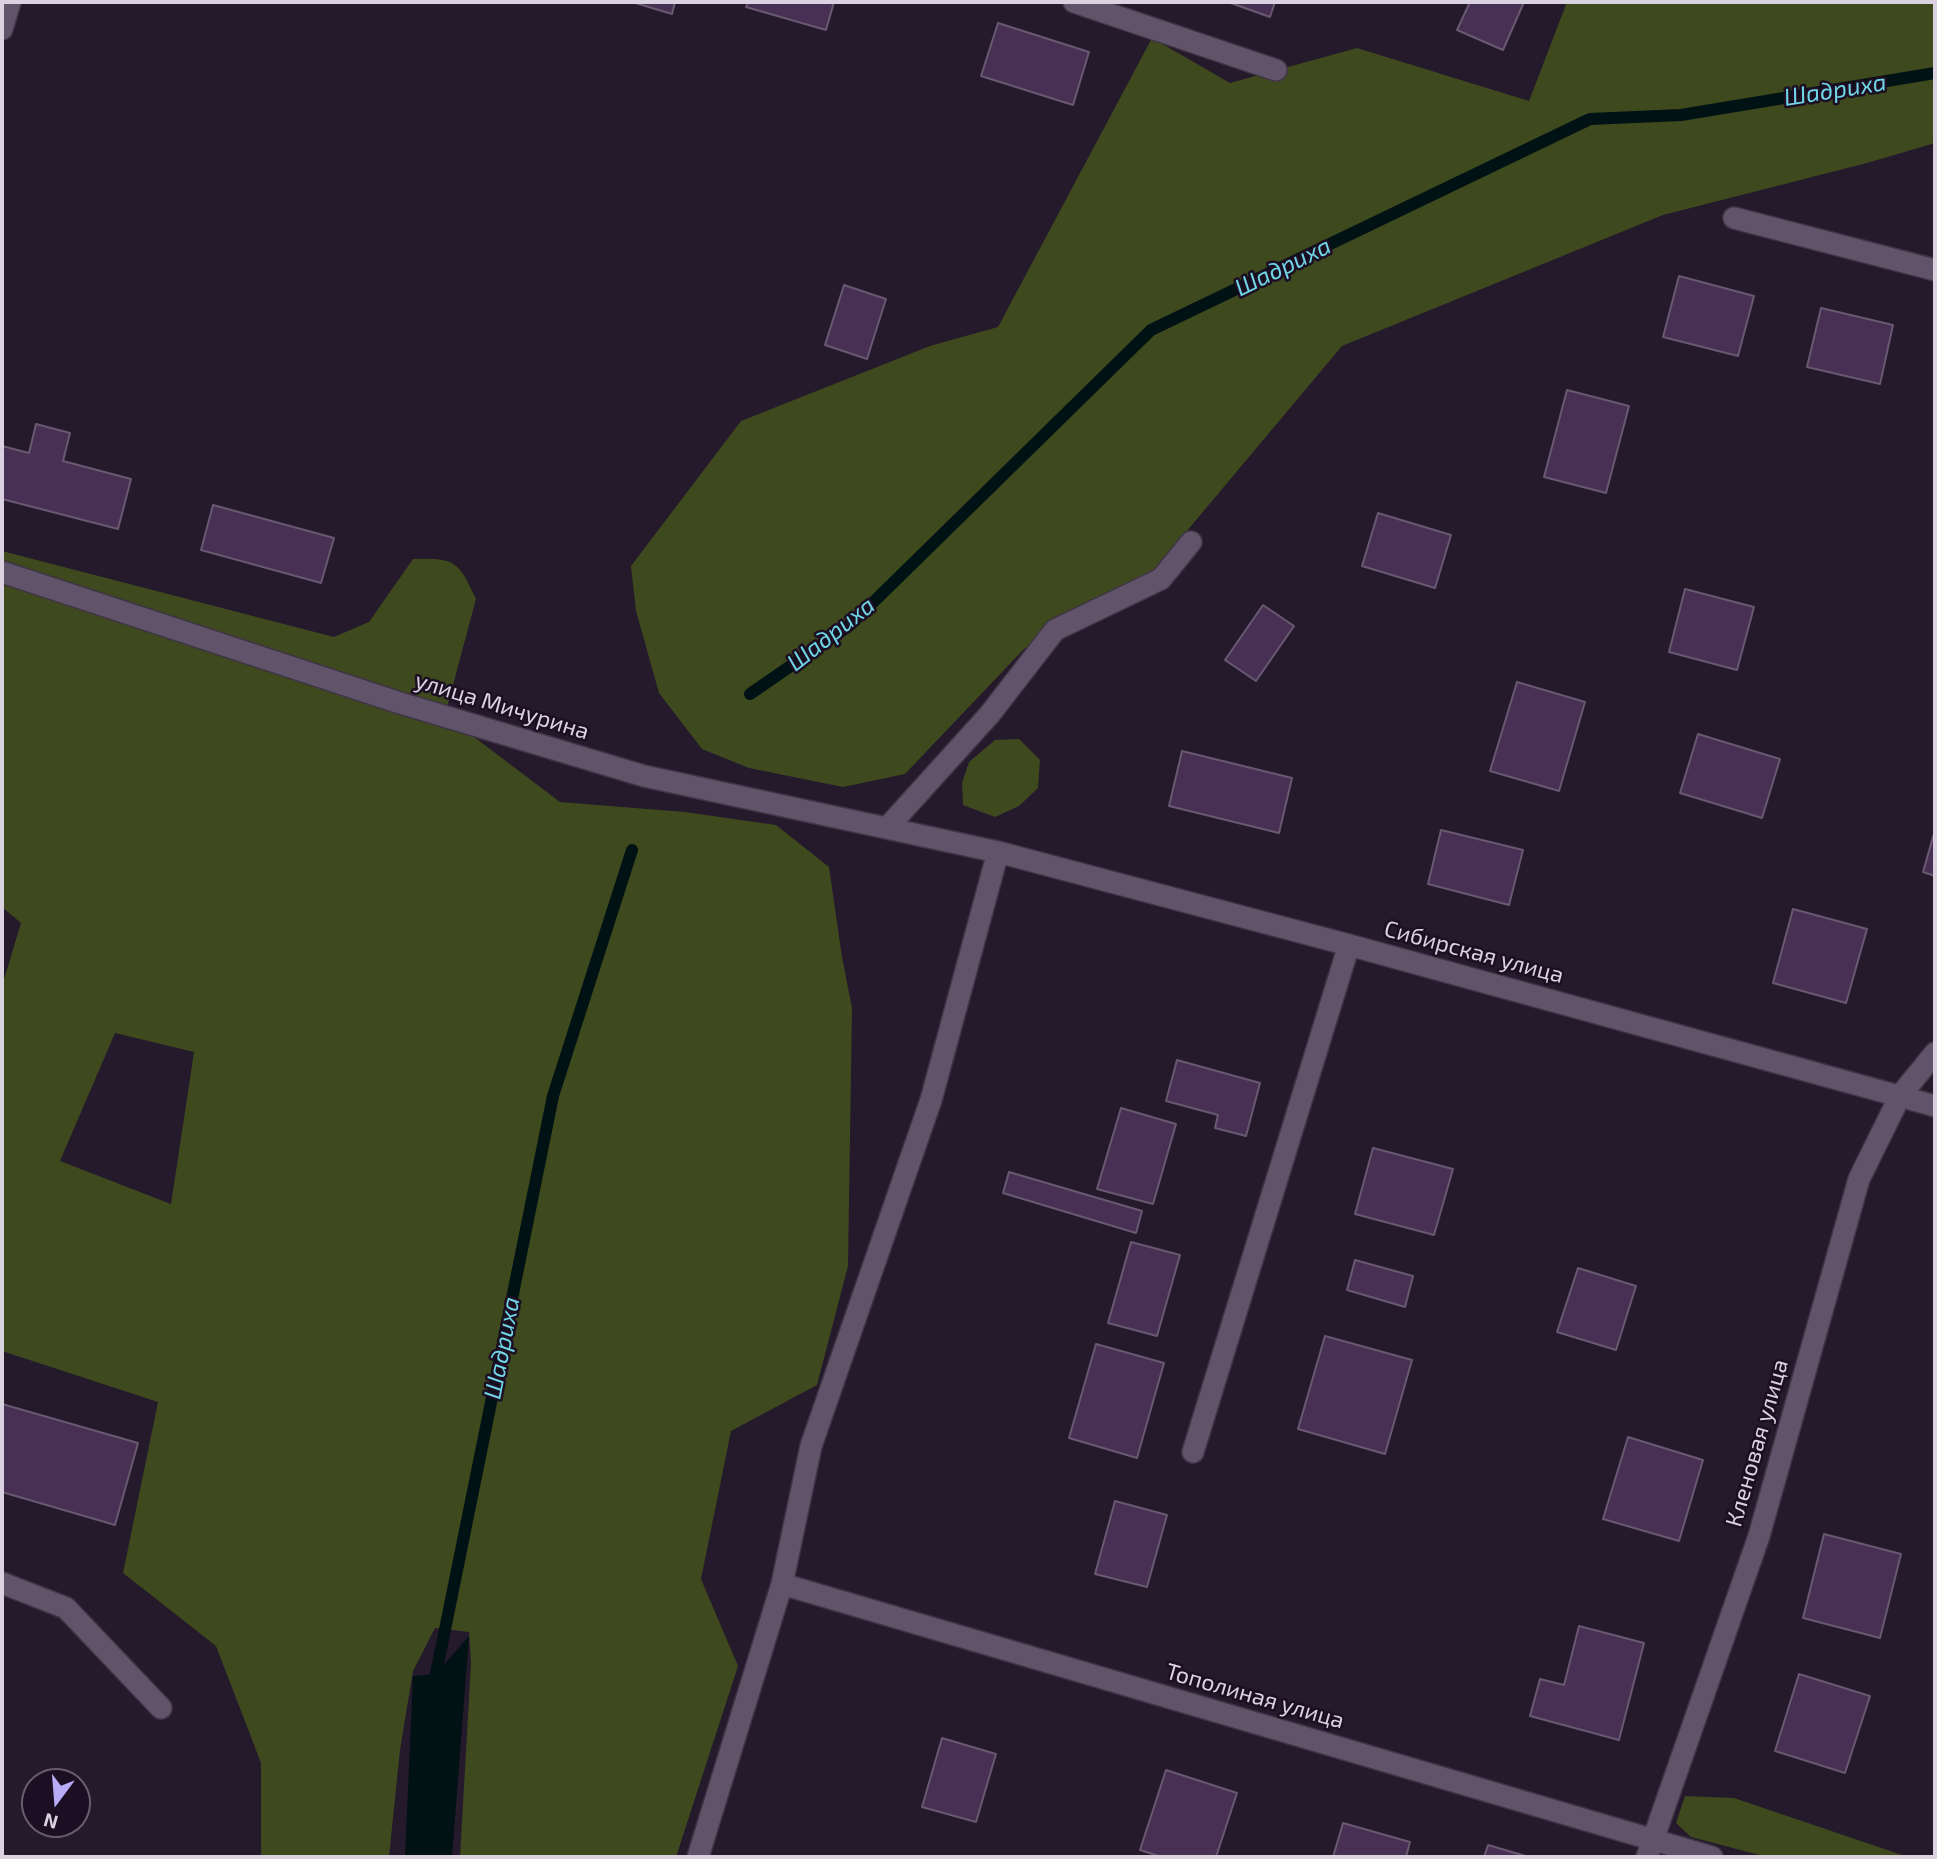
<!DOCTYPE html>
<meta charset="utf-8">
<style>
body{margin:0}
#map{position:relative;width:1937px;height:1859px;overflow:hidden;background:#25192c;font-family:"Exo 2",sans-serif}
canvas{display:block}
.frame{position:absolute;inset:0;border:4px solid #dad2e0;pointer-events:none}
.north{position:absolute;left:21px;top:1768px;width:70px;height:70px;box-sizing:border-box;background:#1c0f23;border:2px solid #685d6f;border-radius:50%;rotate:196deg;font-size:19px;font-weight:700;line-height:28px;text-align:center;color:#dad2e0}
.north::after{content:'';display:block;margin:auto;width:24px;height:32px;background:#b8abf7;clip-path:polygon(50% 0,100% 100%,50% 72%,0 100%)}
</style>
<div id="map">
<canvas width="1937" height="1859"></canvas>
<div class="frame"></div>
<div class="north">N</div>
</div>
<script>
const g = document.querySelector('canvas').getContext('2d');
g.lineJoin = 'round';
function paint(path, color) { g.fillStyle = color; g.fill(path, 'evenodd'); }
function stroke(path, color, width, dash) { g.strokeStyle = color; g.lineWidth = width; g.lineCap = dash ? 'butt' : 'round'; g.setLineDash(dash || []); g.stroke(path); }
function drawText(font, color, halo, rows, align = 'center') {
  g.font = font + ' "Exo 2",sans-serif'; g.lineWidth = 5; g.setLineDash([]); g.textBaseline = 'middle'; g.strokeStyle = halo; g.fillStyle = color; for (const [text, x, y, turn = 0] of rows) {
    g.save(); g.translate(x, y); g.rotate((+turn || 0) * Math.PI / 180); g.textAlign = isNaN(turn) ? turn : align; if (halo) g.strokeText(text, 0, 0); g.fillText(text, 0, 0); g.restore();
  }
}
paint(new Path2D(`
 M1567,2H1935V143L1867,163L1663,215L1342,346L1155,569L1024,649L905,774L843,787L749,768L702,749L659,693L636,611L631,566L741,421L930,346L998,327L1152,38L1230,83L1357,48L1529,101Z
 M2,551L334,637L369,622L413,559C456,558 458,561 476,599L445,715L560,802L685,812L776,825L829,867L842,957L852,1008L848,1266L817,1385L731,1431L701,1579L738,1666L676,1857H460L471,1663L469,1632L435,1628L413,1671L400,1750L389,1857H261V1763L216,1646L123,1573L158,1402L2,1351V986L21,923L2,907ZM115,1033L194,1052L171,1204L60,1161Z
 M1019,739L1040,760L1038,788L1019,806L995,817L963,805L962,783L969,762L995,740Z
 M1685,1796L1734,1798L1908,1857H1767L1691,1837L1676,1823Z`), '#3e491d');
paint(new Path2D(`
 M469,1636L452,1857H405L413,1676L436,1674Z`), '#011215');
stroke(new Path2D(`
 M750,694L850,625L1151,330L1590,119L1681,115L1935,73
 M435,1690L436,1674L553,1096L632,850`), '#011215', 12);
const building = new Path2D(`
 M632,2H675L672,14Z
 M748,2H834L826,30L746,7Z
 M1228,2H1275L1270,17Z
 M1470,2H1524L1503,50L1457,30Z
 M998,23L1089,52L1073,105L981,76Z
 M1679,276L1754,296L1738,356L1663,337Z
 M844,285L886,299L867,359L825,345Z
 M1821,308L1893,325L1880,384L1807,367Z
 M1567,390L1629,406L1606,493L1544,477Z
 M36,424L70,433L63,461L131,479L118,529L2,499V446L29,453Z
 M213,505L334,538L321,583L201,550Z
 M1378,513L1451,535L1435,588L1362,566Z
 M1685,589L1754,607L1737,670L1669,652Z
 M1263,605L1294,626L1256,681L1225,660Z
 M1517,682L1585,702L1559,791L1490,771Z
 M1698,734L1780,759L1762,818L1680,793Z
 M1182,751L1292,778L1279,833L1169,806Z
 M1441,830L1523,850L1509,905L1428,884Z
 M1935,830V876L1923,872Z
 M1793,909L1867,929L1846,1003L1773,983Z
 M1177,1060L1260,1083L1246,1136L1215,1128L1218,1115L1166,1101Z
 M1121,1108L1176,1124L1153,1204L1097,1189Z
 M1373,1148L1453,1169L1434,1235L1355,1214Z
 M1009,1172L1142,1211L1136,1233L1003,1193Z
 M1131,1242L1180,1255L1157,1336L1108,1323Z
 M1355,1260L1413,1276L1405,1307L1347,1290Z
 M1578,1268L1636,1286L1616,1350L1557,1332Z
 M1325,1336L1412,1360L1385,1454L1298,1429Z
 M1096,1344L1164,1363L1137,1458L1069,1438Z
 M2,1404L138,1443L115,1525L2,1492Z
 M1628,1437L1703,1460L1679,1541L1603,1519Z
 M1115,1501L1167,1515L1147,1587L1095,1574Z
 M1824,1534L1901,1554L1880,1638L1803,1618Z
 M1579,1626L1644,1643L1619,1740L1530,1716L1540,1679L1564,1685Z
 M1799,1674L1870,1696L1845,1773L1775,1751Z
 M942,1738L996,1754L976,1822L922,1807Z
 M1166,1770L1237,1793L1216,1857H1162L1140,1850Z
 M1343,1823L1410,1842L1406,1857H1333Z
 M1488,1845L1529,1857H1484Z`);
paint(building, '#473054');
stroke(building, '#685971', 2);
const minor = new Path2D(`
 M1074,2L1276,70
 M2,29L10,2
 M1734,218L1935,270
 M2,572L397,702L644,776L998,852L1349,945L1935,1106
 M887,828L990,714L1055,630L1161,579L1191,542
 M1193,1452L1349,945
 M2,1583L66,1608L161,1708
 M782,1584L1712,1857
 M698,1857L782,1584L811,1446L931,1100L998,852
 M1647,1857L1759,1536L1859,1179L1900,1096L1935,1053`);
stroke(minor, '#3f3545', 24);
stroke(minor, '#61536a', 21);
drawText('23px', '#dad2e0', '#1c0f23', [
 ["улица Мичурина",502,706,17],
 ["Сибирская улица",1474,952,15],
 ["Кленовая улица",1757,1443,-74],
 ["Тополиная улица",1255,1696,16]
]);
drawText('italic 24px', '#70d6e5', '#1c0f23', [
 ["Шадриха",1835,90,-9],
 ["Шадриха",1283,267,-26],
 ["Шадриха",831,634,-38],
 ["Шадриха",502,1348,-79]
]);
</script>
